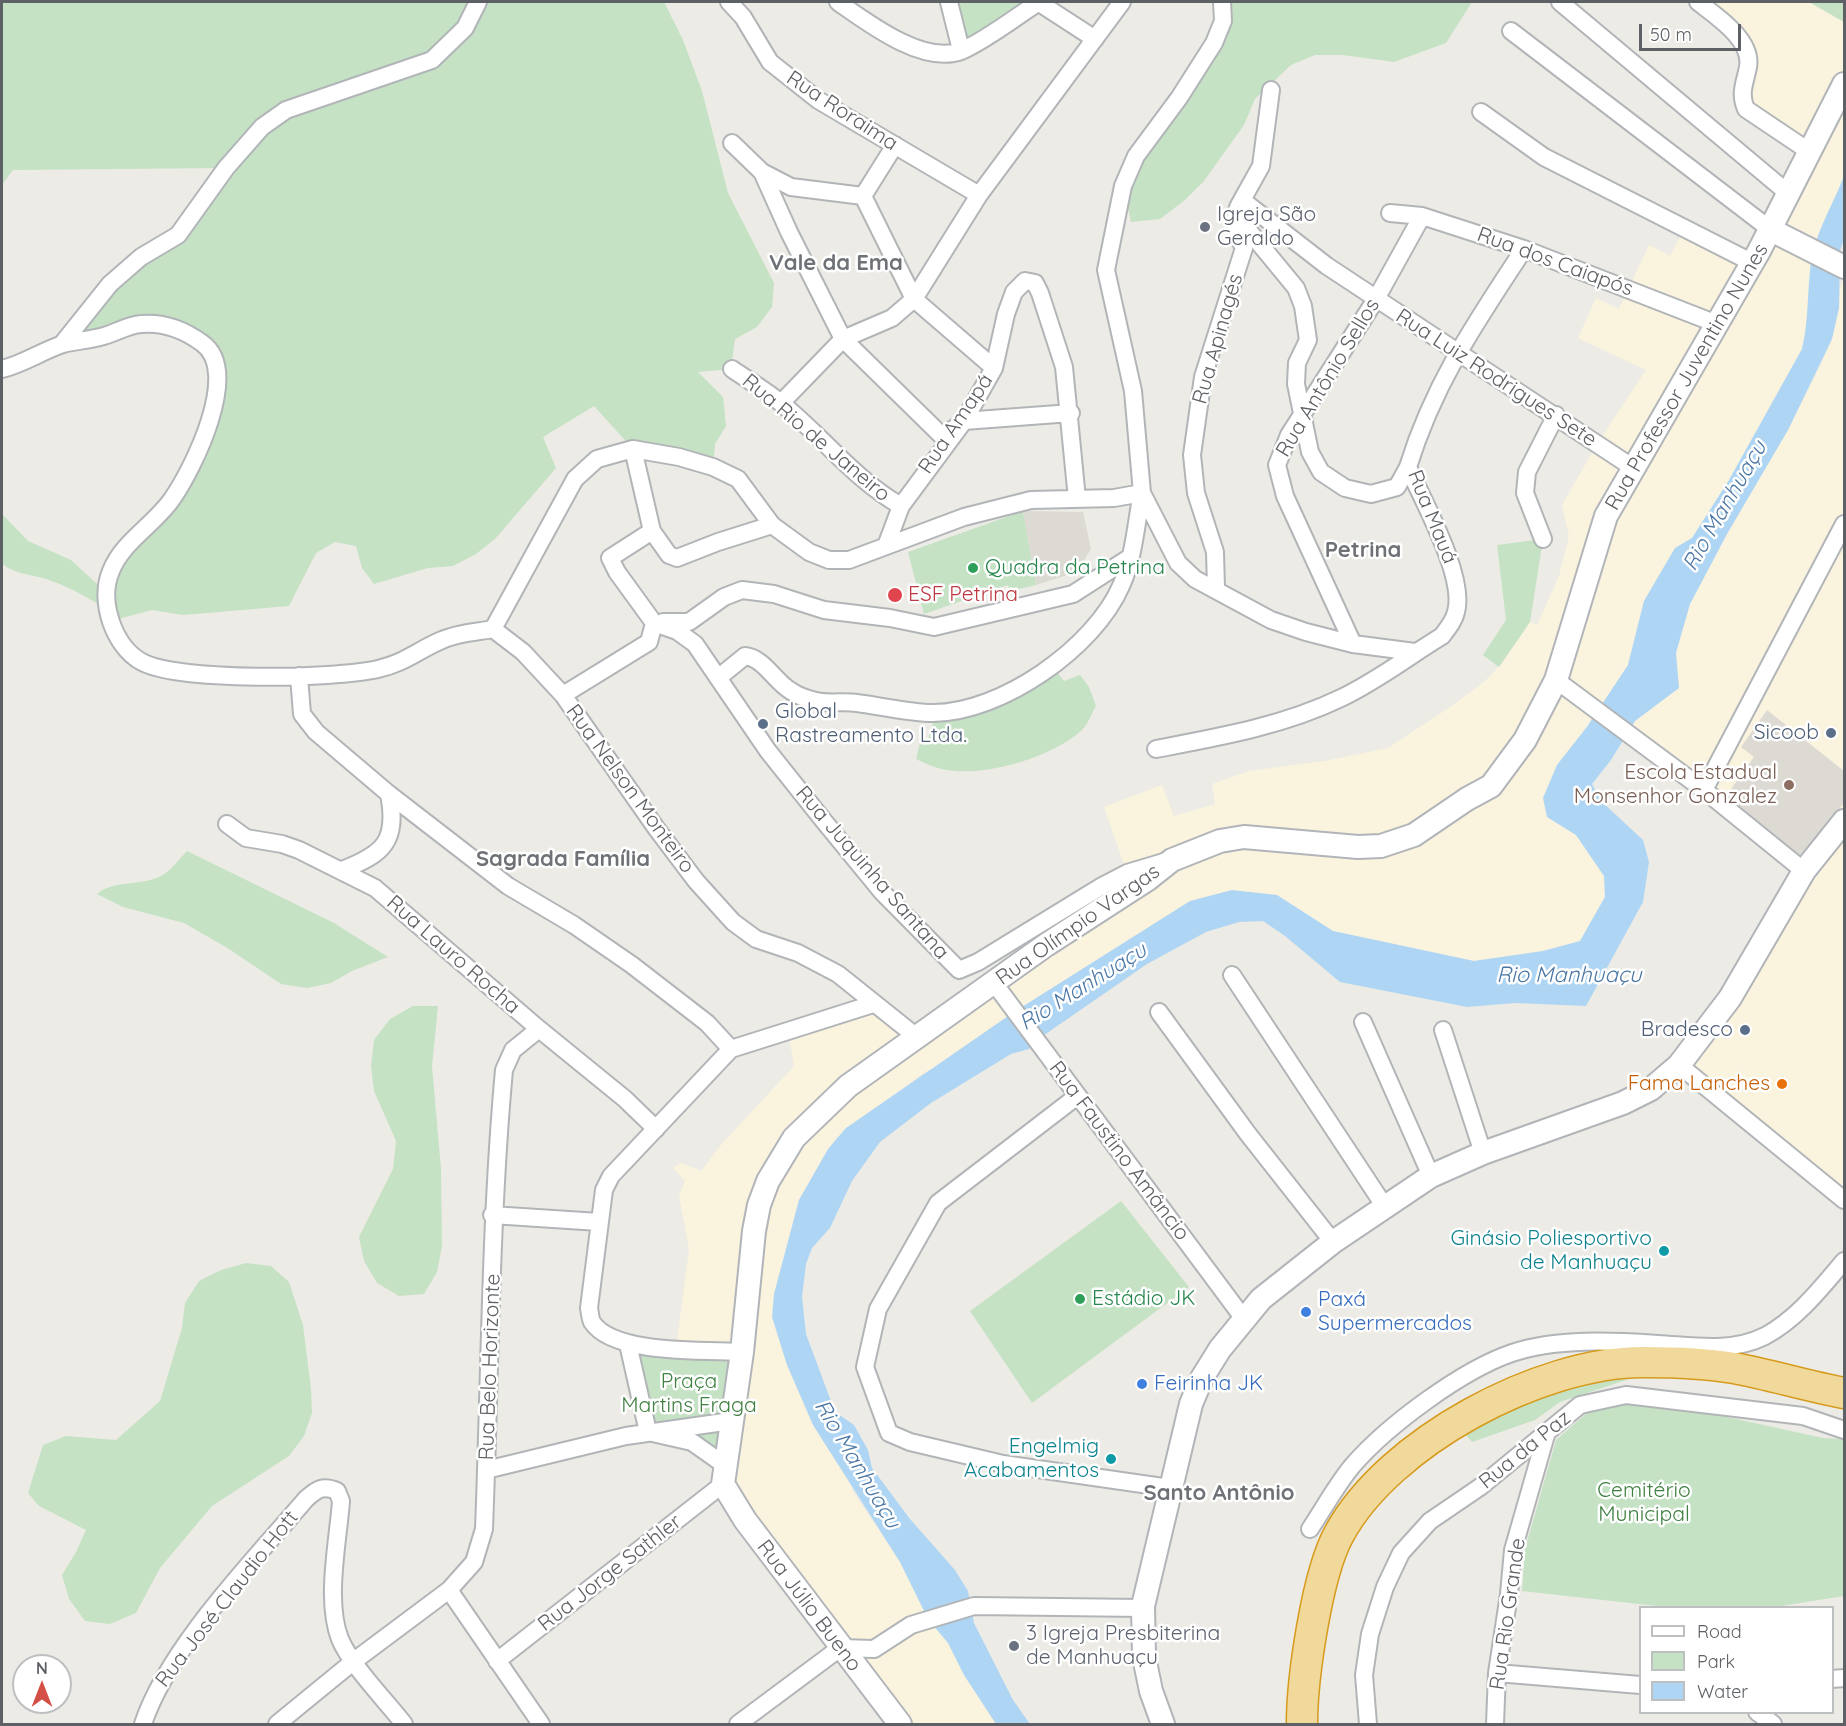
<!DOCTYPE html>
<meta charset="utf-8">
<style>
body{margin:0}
#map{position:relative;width:1846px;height:1726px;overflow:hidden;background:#edebe5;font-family:Quicksand,sans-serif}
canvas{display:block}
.frame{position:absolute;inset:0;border:3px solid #5d6064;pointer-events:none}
.legend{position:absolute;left:1639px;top:1606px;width:195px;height:108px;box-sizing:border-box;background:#fff;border:2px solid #bebfc1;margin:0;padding:8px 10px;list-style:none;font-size:18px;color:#5d6064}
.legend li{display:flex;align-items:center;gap:12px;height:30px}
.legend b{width:30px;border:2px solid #bebfc1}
.north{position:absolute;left:12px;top:1654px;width:60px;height:60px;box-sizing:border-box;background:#fff;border:2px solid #bebfc1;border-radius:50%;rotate:0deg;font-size:16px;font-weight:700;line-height:24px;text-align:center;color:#5d6064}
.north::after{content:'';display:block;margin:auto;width:21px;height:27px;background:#d44f45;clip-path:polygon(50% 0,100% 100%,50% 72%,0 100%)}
.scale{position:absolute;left:1639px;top:24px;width:102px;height:27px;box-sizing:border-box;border:3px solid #5d6064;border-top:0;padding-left:8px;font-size:18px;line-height:21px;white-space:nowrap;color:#5d6064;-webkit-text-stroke:4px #fff;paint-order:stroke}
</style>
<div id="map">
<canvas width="1846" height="1726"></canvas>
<div class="frame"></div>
<ul class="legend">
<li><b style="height:8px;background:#fff"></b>Road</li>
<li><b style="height:16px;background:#c5e2c5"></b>Park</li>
<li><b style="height:16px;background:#aed6f4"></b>Water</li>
</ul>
<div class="north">N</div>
<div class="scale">50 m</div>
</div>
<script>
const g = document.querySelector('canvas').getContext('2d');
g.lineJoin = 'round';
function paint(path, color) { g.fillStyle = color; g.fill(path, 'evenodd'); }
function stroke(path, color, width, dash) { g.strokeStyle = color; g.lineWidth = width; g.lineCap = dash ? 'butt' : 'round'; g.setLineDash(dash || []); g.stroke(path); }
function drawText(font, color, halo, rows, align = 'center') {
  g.font = font + ' Quicksand,sans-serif'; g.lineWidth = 5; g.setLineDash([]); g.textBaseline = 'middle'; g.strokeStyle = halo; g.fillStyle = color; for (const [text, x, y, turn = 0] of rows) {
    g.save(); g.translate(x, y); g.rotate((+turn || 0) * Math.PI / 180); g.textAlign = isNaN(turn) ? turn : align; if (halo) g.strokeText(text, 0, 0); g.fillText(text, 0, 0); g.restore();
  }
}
paint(new Path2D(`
 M1698,2H1809L1844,22V176L1818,237L1811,261L1807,326L1802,349L1729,480L1692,538L1675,548L1644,601L1628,665L1586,727L1557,765L1547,817L1576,835L1604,876L1605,896L1580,941L1543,951L1474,961L1333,931L1277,895L922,1074L836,1138L799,1200L774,1294L854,1493L900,1562L928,1619L948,1643L964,1675L996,1724H900L745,1520L676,1348L689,1249L679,1196L685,1181L673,1168L681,1163L701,1171L721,1145L794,1066L788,1032L873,1004L919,1038L1127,873L1104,807L1162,785L1174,816L1215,804L1212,784L1249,771L1325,761L1388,748L1453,705L1485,681L1499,667L1530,622L1537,625L1559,576L1569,536L1562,505L1597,444L1646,370L1578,338L1596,298L1619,309L1649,245L1670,256L1685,228L1753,263L1810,152L1746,109V51Z
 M1844,277V1200L1679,1065L1804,871L1627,734L1635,721L1679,688L1675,653L1690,604L1727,534L1788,430L1824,358L1832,339L1839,308L1840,289Z`), '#faf3de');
paint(new Path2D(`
 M1023,511L1083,512L1091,549L1077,572L1036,585Z
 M1767,710L1844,771V803L1797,862L1724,799L1754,757L1741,747Z`), '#dddad4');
paint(new Path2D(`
 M2,2H664L683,40L702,91L728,193L774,283L772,307L757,327L735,339L731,369L698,372L723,397L726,426L715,444L713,467L633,449L594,406L543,437L556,468L495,539L476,554L453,566L428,568L374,584L362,568L356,546L335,542L316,553L289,606L183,615L152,610L111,621L106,594L98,604C81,594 65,585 46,579C30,574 15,574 2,564V514L28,541L71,560L107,593L110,571L194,464L215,361L164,323L62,344L110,284L178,234L225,168L13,170L2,185Z
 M949,2H1038L961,50Z
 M1222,2H1472L1446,43L1394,62L1343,55H1315L1291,65L1255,99L1244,125L1204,181L1185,200L1160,219L1131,222L1123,186L1214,43Z
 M1809,2H1844V22Z
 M1023,511L1036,585L1010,591L1008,585L924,614L908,552Z
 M1543,539L1530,622L1499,667L1483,655L1506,620L1497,545Z
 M1052,666L1064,681L1080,675L1089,687L1096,706C1092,713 1088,724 1082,730C1052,758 978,780 938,768C931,766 923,762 916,759L920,743L929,737L936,713L993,702Z
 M187,851L334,923L388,957L352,971L331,983L307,988L281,984L229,949L184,923L123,907L97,894C114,880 138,886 159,877C169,873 179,859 187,851Z
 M413,1006H438L432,1066L441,1169L442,1246L437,1272L424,1294L399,1296L377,1283L364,1261L359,1237L393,1169L396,1141L374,1091L371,1066L374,1040L390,1019Z
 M1121,1201L1189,1287L1032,1403L970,1311Z
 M246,1263L271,1266L289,1282L303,1325L311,1389L312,1413L304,1436L289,1456L212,1506L160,1568L136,1613L110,1624L85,1621L69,1599L62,1575L76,1552L86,1530L39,1506L28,1493L43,1445L66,1436L116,1440L160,1401L182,1328L185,1303L199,1281L221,1270Z
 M628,1344L742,1352L726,1466L648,1432Z
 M1629,1372V1379L1560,1402L1535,1420L1472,1442L1464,1433L1508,1403Z
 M1632,1402L1677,1406L1823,1438L1844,1439V1596L1775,1607L1675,1608L1522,1591L1525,1549L1556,1440L1589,1411Z`), '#c5e2c5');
paint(new Path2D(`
 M1844,176V239L1840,251L1839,308L1832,339L1788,430L1727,534L1690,604L1676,653L1679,688L1635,721L1611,760L1592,784L1601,801L1643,840L1649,862L1643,902L1586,1006L1515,1003L1467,1007L1340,982L1285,936L1263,921L1239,922L1206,932L1147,964L1037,1040L1029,1049L1011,1054L931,1103L880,1142L852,1181L830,1228L812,1248L806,1264L802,1297L806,1334L835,1412L854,1425L868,1450L872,1468L910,1519L955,1570L968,1591L974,1623L1013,1700L1030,1724H996L964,1675L948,1643L928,1619L900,1562L813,1425L787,1365L772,1317L774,1294L799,1200L828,1149L846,1128L1014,1012L1190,901L1232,890L1277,895L1333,931L1474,961L1543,951L1580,941L1605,897L1604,876L1576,835L1547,817L1543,798L1557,765L1587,727L1628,665L1644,601L1675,548L1692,538L1729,480L1802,349C1809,320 1807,291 1811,262C1815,233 1834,203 1844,176Z`), '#aed6f4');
const street = new Path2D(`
 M729,2L743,17L770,62L818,100L979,195
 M838,2C868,23 923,65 961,51C985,41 1017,16 1039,2
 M949,2L961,50
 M1038,2L1095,39
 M1222,2L1223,21L1214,43L1179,98L1136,156L1123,186L1106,270L1133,391L1142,493L1178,563L1195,579L1271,620L1306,632L1353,644L1415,652
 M1560,2L1789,194
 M1698,2C1716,16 1753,40 1748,67C1745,83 1739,93 1746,109L1810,152
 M1511,31L1771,230
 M1271,90L1261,166L1242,200L1241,211L1249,231L1296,288L1303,306L1308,340L1297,363L1296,384L1310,452L1321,472L1345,488L1371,494L1397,487L1408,467
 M1481,112L1544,157L1753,263
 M732,143L762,172L791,187L863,196L895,145
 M762,172L789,232L843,339L943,437L964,421L1071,413
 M863,196L914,299L994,368
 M1390,213L1422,216L1524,249L1717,324
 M62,344L110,284L141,257L178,235L226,168L262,127L286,110L432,60L465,28L478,2
 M2,369C23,364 42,351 63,344C75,341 88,340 100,337C114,334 127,325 141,324C164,322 183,329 202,343C242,371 193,469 172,499C155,524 122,542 111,571C98,601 114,647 142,662C180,682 333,679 378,669C405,663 418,650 442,640C457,633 476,632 493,629L523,652L563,695L656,828L696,881L733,922L756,939L798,953L838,974L918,1038
 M732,369C748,380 766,391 781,403C823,437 854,479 901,506
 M781,403L843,339L892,318L914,299L979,195L1122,2
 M633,449L652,531
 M1543,539L1525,493L1527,472L1556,415
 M886,546L901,506L964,421L994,368L1006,314L1014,292L1025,281L1035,283L1040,293L1064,367L1077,499
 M1216,588L1215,552L1196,493L1192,455L1203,377L1244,248C1234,231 1231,217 1242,200L1327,266L1635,469
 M663,622H689L724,597L742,590L774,594L824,610L890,618L934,627L1073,594L1129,558
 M654,623L617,572L610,558L652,531L669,555L677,558L718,542L772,525L809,552L829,560H849L964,517L1031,500L1114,498L1142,493C1136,523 1134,558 1121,586C1094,648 1001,713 933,713C910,713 881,706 857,703C844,701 829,704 816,701C807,699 798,696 791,691C775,682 764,658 745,656L718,678
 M654,623L677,631L695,644L768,751L823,820L882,892L959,970L978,962L1102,886L1127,873L1167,861
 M493,629L575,479L597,459L633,449L679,457L713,467L738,479L772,525
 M1353,644L1285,496L1277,465L1289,435L1376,299L1422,216
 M299,676L302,714L316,732L389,794L508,886L574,925L632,965L707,1023L731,1049
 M1556,680L1704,790L1804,871
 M563,695L649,642L654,623
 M1156,749C1219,737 1283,726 1341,698C1377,681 1409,656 1442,636C1448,628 1454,621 1456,612C1466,577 1423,501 1408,467C1434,383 1476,322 1524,249
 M1704,790L1844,524
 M227,824L246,838L282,844L299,850L375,888L539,1029L625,1099L656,1129
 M342,870C384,854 398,841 389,794
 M1232,975L1385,1207
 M994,983L1244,1319
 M1159,1012L1248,1134L1333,1242
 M1363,1022L1431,1176
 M1443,1030L1483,1153
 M1679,1065L1844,1200
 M1076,1097L938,1203L878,1309L865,1367L889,1433L910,1442L1003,1464L1170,1488
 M492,1215L599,1222
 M628,1344L648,1432L692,1442L726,1466
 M742,1352C706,1350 613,1355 592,1322C590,1318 590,1312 589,1308L604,1190L611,1176L731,1049L873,1004
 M486,1470L626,1436L731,1421
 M1310,1529C1324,1508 1337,1484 1353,1465C1388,1425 1462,1370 1512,1353C1557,1338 1612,1341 1658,1344C1694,1346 1731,1353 1765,1336C1797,1319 1822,1287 1844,1261
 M449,1590L541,1724
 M497,1661L723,1484
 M1497,1673L1640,1685
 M1832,1679L1844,1678
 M1757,1712L1773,1724
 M143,1724C168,1648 253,1561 306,1499C317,1489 323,1485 337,1491L341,1501C338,1542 325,1601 340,1639C350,1664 387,1702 404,1724
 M277,1724L354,1661L449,1590L474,1562L484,1529C490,1376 490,1223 504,1070L513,1050L539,1029
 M738,1724L840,1648L874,1649L911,1625L974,1606L1143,1608
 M1368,1724L1364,1675L1370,1634L1385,1587L1401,1553L1430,1521L1480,1487L1580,1405L1626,1395L1803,1416L1844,1430
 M1495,1724L1497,1673L1509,1594L1513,1550L1546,1435`);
const secondary = new Path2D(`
 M1771,230L1844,267
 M900,1724L745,1520L723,1484L742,1352L754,1231L759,1205L768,1181L794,1138L848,1086L1046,945L1148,879L1172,860L1220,841L1244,837L1358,847L1381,846L1414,835L1467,799L1491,786L1525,740L1556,680L1606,516L1759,251L1844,84
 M1163,1724L1151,1691L1144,1657L1143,1606L1191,1404L1202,1378L1220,1349L1261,1299L1333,1242L1431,1176L1483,1153L1623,1103L1651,1089L1679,1065L1730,998L1804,871L1844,821`);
const highway = new Path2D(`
 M1302,1724C1302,1678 1317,1574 1339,1534C1389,1442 1540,1362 1643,1362C1673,1362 1705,1363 1734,1368C1771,1375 1807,1386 1844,1393`);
stroke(street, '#b2b5b8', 20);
stroke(secondary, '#b1b4b8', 26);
stroke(highway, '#d69a1c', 33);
stroke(street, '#fff', 16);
stroke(secondary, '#fff', 22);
stroke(highway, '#f0d99a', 30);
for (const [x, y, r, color] of [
 [1205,227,6,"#6b7280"],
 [973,568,6,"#2e9e5b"],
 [895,595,8,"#e0444e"],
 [763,724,6,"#5c6f8a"],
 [1831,733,6,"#5c6f8a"],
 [1789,785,6,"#8d6e63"],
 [1745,1030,6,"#5c6f8a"],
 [1782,1084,6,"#e8710a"],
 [1664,1251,6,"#0f9aa8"],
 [1080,1299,6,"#2e9e5b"],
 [1306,1312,6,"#3f7fe0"],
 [1142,1384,6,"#3f7fe0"],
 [1111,1459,6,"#0f9aa8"],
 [1014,1646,6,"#6b7280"]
]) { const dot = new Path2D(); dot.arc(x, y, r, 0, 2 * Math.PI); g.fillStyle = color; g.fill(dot); stroke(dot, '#fff', 2); }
drawText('21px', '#5d6064', '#fff', [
 ["Rua Roraima",842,111,33],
 ["Rua dos Caiapós",1555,262,20],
 ["Rua Apinagés",1218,339,-74],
 ["Rua Professor Juventino Nunes",1687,377,-60],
 ["Rua Antônio Sellos",1328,378,-59],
 ["Rua Luiz Rodrigues Sete",1496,378,33],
 ["Rua Amapá",956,424,-56],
 ["Rua Rio de Janeiro",816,438,40],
 ["Rua Mauá",1432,517,68],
 ["Rua Nelson Monteiro",630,789,54],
 ["Rua Juquinha Santana",872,873,49],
 ["Rua Olímpio Vargas",1078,925,-35],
 ["Rua Lauro Rocha",453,955,41],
 ["Rua Faustino Amâncio",1119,1151,53],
 ["Rua Belo Horizonte",490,1367,-88],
 ["Rua da Paz",1525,1450,-39],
 ["Rua Jorge Sathler",610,1573,-38],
 ["Rua José Claudio Hott",227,1599,-52],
 ["Rua Júlio Bueno",809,1606,53],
 ["Rua Rio Grande",1508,1614,-82]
]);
drawText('21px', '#5b616d', '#fff', [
 ["Igreja São",1217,215],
 ["Geraldo",1217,239],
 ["3 Igreja Presbiterina",1026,1634],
 ["de Manhuaçu",1026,1658]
], 'left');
drawText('21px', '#27864d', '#fff', [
 ["Quadra da Petrina",985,568],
 ["Estádio JK",1092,1299]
], 'left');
drawText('21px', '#be3a42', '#fff', [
 ["ESF Petrina",908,595]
], 'left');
drawText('21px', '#4e5e75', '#fff', [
 ["Global",775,712,"left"],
 ["Rastreamento Ltda.",775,736,"left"],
 ["Sicoob",1819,733],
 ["Bradesco",1733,1030]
], 'right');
drawText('21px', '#785e54', '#fff', [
 ["Escola Estadual",1777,773],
 ["Monsenhor Gonzalez",1777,797]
], 'right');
drawText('21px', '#c56008', '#fff', [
 ["Fama Lanches",1770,1084]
], 'right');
drawText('21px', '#0d838f', '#fff', [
 ["Ginásio Poliesportivo",1652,1239],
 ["de Manhuaçu",1652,1263],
 ["Engelmig",1099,1447],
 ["Acabamentos",1099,1471]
], 'right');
drawText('21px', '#366cbe', '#fff', [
 ["Paxá",1318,1300],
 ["Supermercados",1318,1324],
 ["Feirinha JK",1154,1384]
], 'left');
drawText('21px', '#408042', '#fff', [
 ["Praça",689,1382],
 ["Martins Fraga",689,1406],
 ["Cemitério",1644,1491],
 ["Municipal",1644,1515]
]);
drawText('bold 22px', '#6e7276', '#fff', [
 ["Vale da Ema",836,263],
 ["Petrina",1363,550],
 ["Sagrada Família",563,859],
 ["Santo Antônio",1219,1493]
]);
drawText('italic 22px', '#4d78a5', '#fff', [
 ["Rio Manhuaçu",1725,506,-60],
 ["Rio Manhuaçu",1569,975],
 ["Rio Manhuaçu",1083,987,-32],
 ["Rio Manhuaçu",857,1464,59]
]);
</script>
